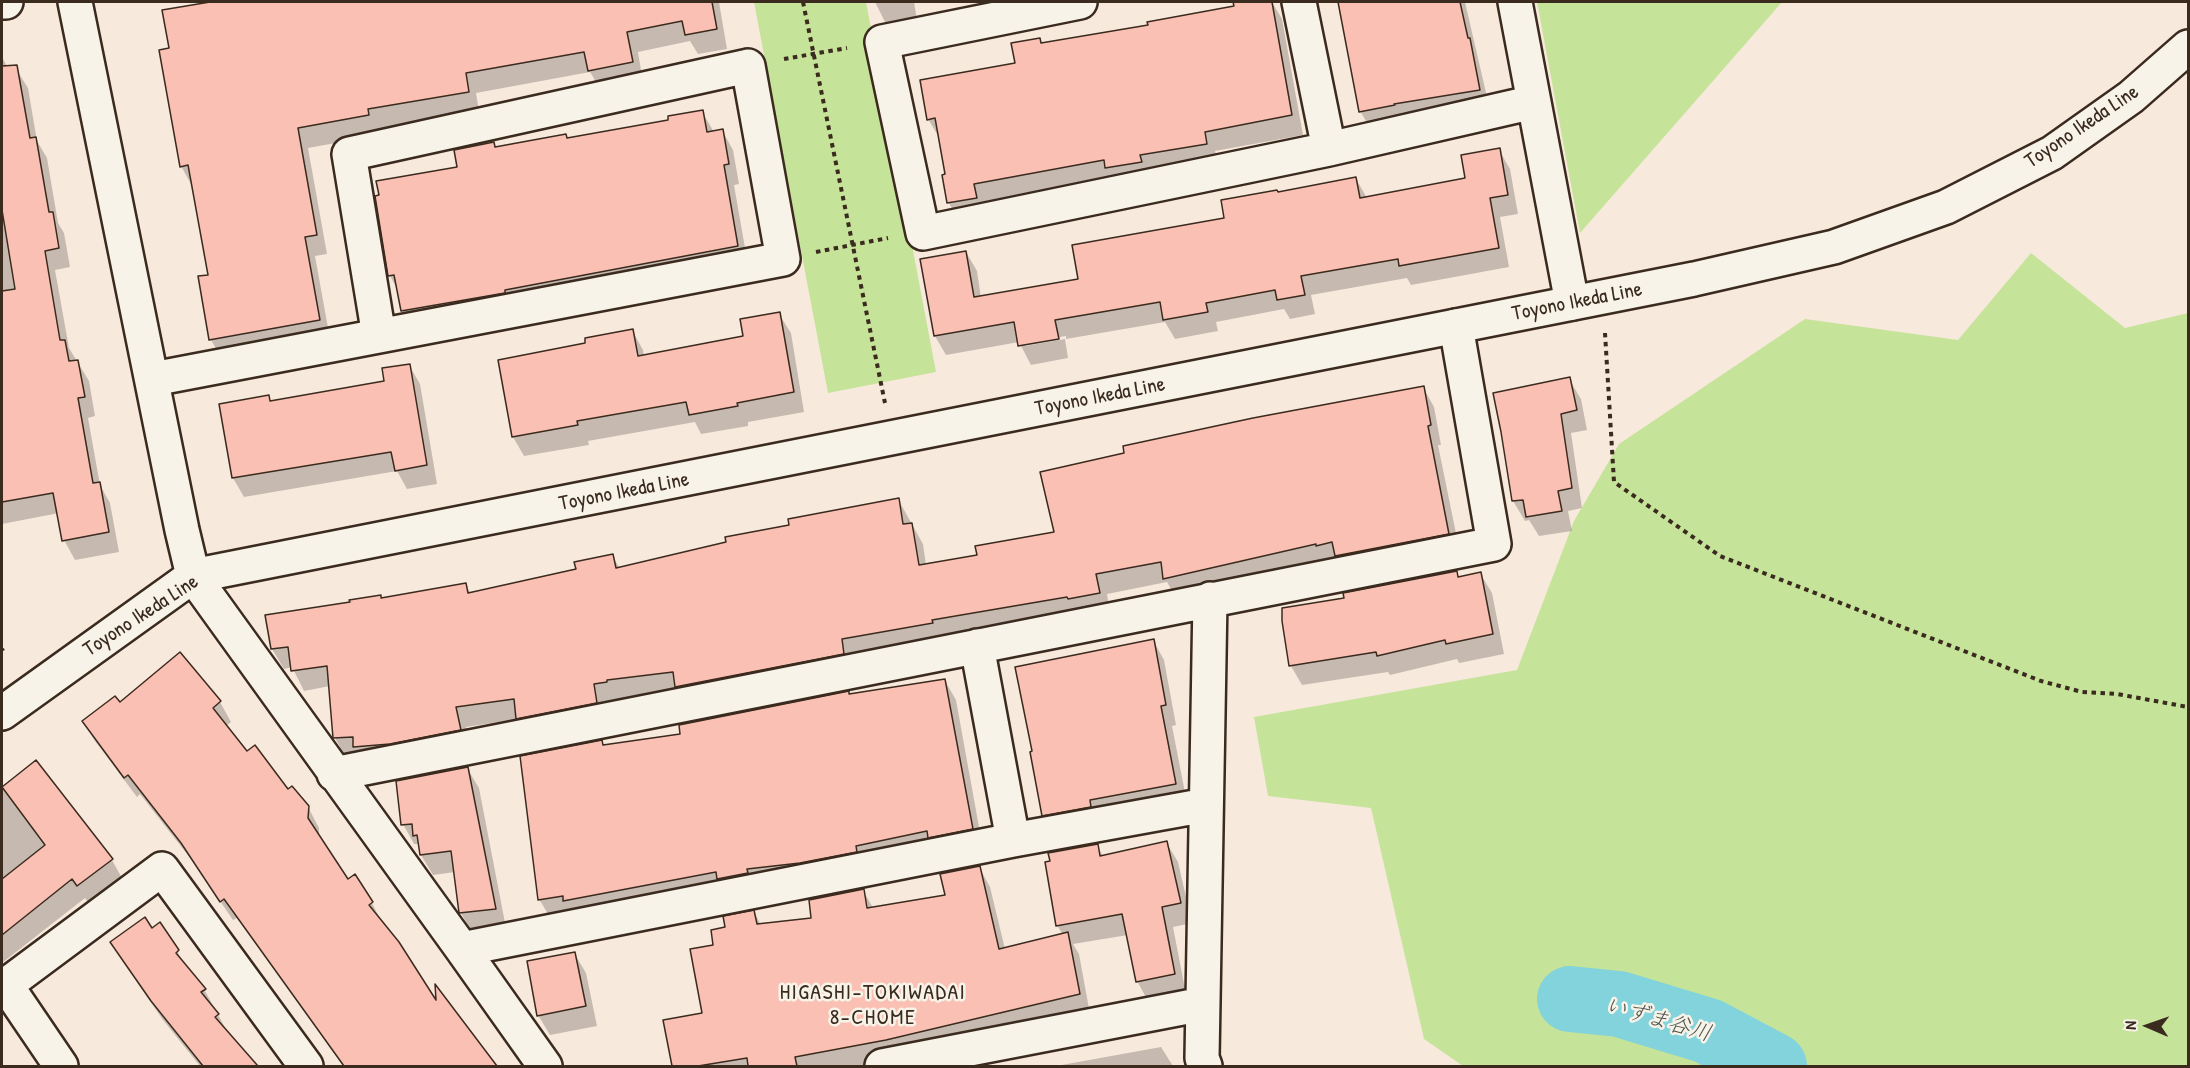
<!DOCTYPE html>
<meta charset="utf-8">
<style>
body{margin:0}
#map{position:relative;width:2190px;height:1068px;overflow:hidden;background:#f8e9dd;font-family:"Patrick Hand",sans-serif}
canvas{display:block}
.frame{position:absolute;inset:0;border:3px solid #3b2a1e;pointer-events:none}
.north{position:absolute;left:2118px;top:996px;width:60px;height:60px;-webkit-text-stroke:4px #f7f3e8;paint-order:stroke;rotate:272deg;font-size:16px;font-weight:700;line-height:24px;text-align:center;color:#3b2a1e}
.north::after{content:'';display:block;margin:auto;width:21px;height:27px;background:#3b2a1e;clip-path:polygon(50% 0,100% 100%,50% 72%,0 100%)}
</style>
<div id="map">
<canvas width="2190" height="1068"></canvas>
<div class="frame"></div>
<div class="north">N</div>
</div>
<script>
const g = document.querySelector('canvas').getContext('2d');
g.lineJoin = 'round';
function paint(path, color) { g.fillStyle = color; g.fill(path, 'evenodd'); }
function stroke(path, color, width, dash) { g.strokeStyle = color; g.lineWidth = width; g.lineCap = dash ? 'butt' : 'round'; g.setLineDash(dash || []); g.stroke(path); }
function drawText(font, color, halo, rows, align = 'center') {
  g.font = font + ' "Patrick Hand","Klee One",sans-serif'; g.lineWidth = 5; g.setLineDash([]); g.textBaseline = 'middle'; g.strokeStyle = halo; g.fillStyle = color; for (const [text, x, y, turn = 0] of rows) {
    g.save(); g.translate(x, y); g.rotate((+turn || 0) * Math.PI / 180); g.textAlign = isNaN(turn) ? turn : align; if (halo) g.strokeText(text, 0, 0); g.fillText(text, 0, 0); g.restore();
  }
}
paint(new Path2D(`
 M754,2H866L936,372L828,393Z
 M1537,2H1782L1580,233Z
 M2031,253L2125,328L2188,313V1066H1463L1424,1039L1371,808L1268,796L1254,717L1517,670L1574,521L1619,444L1805,319L1958,340Z`), '#c6e39a');
paint(new Path2D(`
 M212,2H719L727,49L698,54L690,41L638,52L643,82L601,90L590,72L476,93L479,111L379,129L380,135L308,148L327,254L315,256L330,339L222,359L211,340L210,276L192,186L181,166L171,49L164,11Z
 M875,2H914L917,20L887,26Z
 M982,2H1015L986,8Z
 M1257,2H1272L1282,19L1303,135L1215,151L1218,163L960,223L949,203L940,139L928,119L1017,64L1039,40L1042,45L1149,26V23Z
 M1340,2H1465L1490,110L1372,131L1360,111Z
 M2,57L9,70L16,69L28,88L37,141L47,158L58,223L64,233L70,267L55,270L69,348L89,381L95,416L88,418L100,485L110,503L119,552L75,560L64,540L59,513L2,524Z
 M702,112L714,132L722,130L733,150L739,184L734,185L748,265L413,330L402,310L399,292L390,276L377,197L459,168L496,148L566,136L568,139L670,121Z
 M1499,150L1510,169L1518,214L1500,217L1509,267L1411,285L1407,278L1311,295L1315,314L1290,319L1284,309L1216,322L1218,331L1175,339L1165,322L1066,339V336L1025,343V346L1065,339L1068,358L1031,365L1019,342L946,355L935,336L966,252L977,271L981,298L1080,280L1226,219L1278,193L1356,179L1367,198L1467,179Z
 M779,314L791,333L804,412L748,422V426L701,434L695,422L588,441L589,445L524,456L513,437L587,344L632,330L643,350L644,356L745,337Z
 M409,365L420,384L437,484L407,489L397,471L244,497L233,478L221,405L268,396L271,402L386,383Z
 M1569,379L1581,399L1587,430L1571,433L1582,508L1568,511L1572,531L1539,536L1529,520L1525,521L1513,501L1503,432Z
 M1423,387L1434,407L1441,445H1438L1460,553L1176,598L1167,582L1107,594L1110,613L679,692L617,699L618,702L604,704L607,723L529,738L518,719L466,727L471,750L346,758L335,738L330,686L304,691L292,667L284,669L272,649L267,617L351,603L380,596L382,599L465,584L471,594L578,570L612,555L620,569L898,499L923,544L926,565L978,556L1056,534Z
 M1456,572L1459,578L1480,573L1492,593L1504,654L1459,663L1457,659L1390,675L1388,672L1302,685L1291,666L1346,599Z
 M1153,640L1164,660L1176,725L1172,726L1187,803L1054,835L1043,815L1034,753Z
 M180,654L220,702L231,722L226,726L247,753L308,807L319,828V838L347,881L372,903L382,923L439,1006L484,1052L494,1066H343L237,918L233,920L194,863L140,794L137,797L95,741L84,722L120,705Z
 M945,681L956,700L983,849L551,919L539,899L602,742L604,746L681,735L850,696Z
 M36,762L112,860L123,880L90,905L85,898L2,963V788Z
 M467,768L479,788L506,928L472,933L461,913L455,872L433,875L421,855L419,844H414L403,824Z
 M1166,842L1178,862L1192,923L1173,927L1186,994L1148,1001L1137,981L1128,935L1073,944L1079,954L1090,1014L932,1054L861,1066H673L665,1022L704,1014L715,946L727,928L754,912L761,925L812,919L863,890L873,908L947,896L979,867L990,887L1005,949L1063,935L1057,925L1097,845L1103,856Z
 M160,924L189,971L204,989L229,1035L255,1066H200L163,1020L123,962L112,943L151,930Z
 M574,953L586,973L597,1026L550,1035L538,1015Z
 M1161,1047L1173,1066H1056Z`), '#0003');
stroke(new Path2D(`
 M1570,999L1619,1004L1708,1031L1774,1066`), '#82d3db', 66);
const building = new Path2D(`
 M210,2H712L717,29L685,35L682,21L627,32L633,62L588,71L584,52L466,73L469,92L368,109L369,115L298,128L317,235L305,237L320,320L209,340L198,276L208,275L188,165L180,167L159,50L169,48L162,10Z
 M1233,2H1272L1292,115L1205,132L1207,144L1140,155L1142,162L1105,168L1104,160L974,184L977,198L947,203L942,175L945,174L935,118L927,120L920,80L1015,63L1011,43L1040,38L1041,43L1148,25L1147,22L1234,6Z
 M1338,2H1460L1468,38H1470L1480,90L1394,104L1395,105L1359,112Z
 M17,65L30,138L36,137L49,212H53L59,248L45,251L60,340H65L69,361L78,360L85,397L78,398L93,483L100,482L109,532L62,541L53,493L2,502V291L15,289L2,210V66Z
 M703,110L707,132L723,129L729,164L724,165L738,246L505,290V293L401,311L394,275L388,276L375,196L379,195L376,181L457,167L454,150L494,142L495,147L566,134L567,138L668,120V116Z
 M1500,148L1508,195L1490,198L1499,248L1399,266L1398,259L1301,276L1305,295L1277,300L1275,290L1206,303L1208,312L1163,320L1160,302L1055,320L1059,339L1018,346L1014,322L934,336L920,259L966,251L974,297L1078,279L1072,245L1224,218L1221,200L1277,190L1278,192L1356,177L1360,198L1465,178L1461,155Z
 M780,312L794,392L737,403L738,406L689,415L686,402L577,421L578,425L512,437L498,360L585,343V338L633,329L638,356L743,336L740,319Z
 M410,364L427,465L395,471L391,452L232,478L219,404L269,395L270,401L384,381L382,368Z
 M1570,377L1577,410L1561,414L1572,488L1558,491L1562,511L1526,517L1523,500L1512,501L1501,432L1493,393Z
 M1424,386L1431,425L1428,426L1449,534L1335,556L1332,542L1316,546V544L1163,579L1161,562L1096,574L1100,593L1068,599L1067,597L932,620L933,623L842,639L844,654L675,687L673,672L607,680V682L594,684L597,703L516,719L514,699L456,707L461,730L390,744L353,747V737L333,738L327,666L291,671L288,647L271,649L265,615L350,602L349,600L381,595V598L466,583L468,593L576,569L574,562L613,554L616,568L726,542L725,537L789,525L788,519L899,498L903,524L912,523L919,565L977,555L975,546L1054,532L1040,472L1124,453L1123,446L1253,418Z
 M1457,571L1458,577L1481,572L1493,634L1446,644L1445,640L1377,656L1376,652L1289,666L1282,621V608L1344,598L1343,593Z
 M1154,639L1166,705L1161,706L1176,784L1090,800L1091,807L1042,816L1030,752L1032,751L1015,667Z
 M180,652L221,701L213,708L247,751L255,745L288,789L292,786L309,806L308,818L348,879L355,874L373,902L369,905L399,942L436,1000L435,984L497,1066H344L224,899L220,902L181,843L128,775L124,778L82,721L115,696L120,702Z
 M945,679L973,829L928,838L927,831L856,846L857,852L800,863L747,869L748,873L717,879L716,872L563,901V896L538,900L520,756L602,740L603,745L680,734L679,725L849,691V694Z
 M36,760L113,859L77,886L72,879L2,935V879L45,845L2,787Z
 M468,767L496,909L459,913L451,851L420,855L417,835L413,836L412,824L401,825L396,781Z
 M1167,841L1181,903L1162,907L1175,974L1136,982L1122,914L1056,926L1045,862L1050,861L1048,853L1098,844L1100,856Z
 M980,866L999,949L1068,932L1080,994L886,1040L795,1057L797,1066H748L747,1058L698,1066H672L663,1020L702,1013L690,949L713,945L711,930L725,927L723,916L754,910L757,924L811,918L809,900L864,889L867,908L945,895L940,874Z
 M145,917L152,928L160,922L179,950L176,953L206,989L201,992L219,1014L215,1017L258,1066H203L151,1001L110,942Z
 M575,952L586,1006L537,1016L527,961Z`);
paint(building, '#fac0b3');
stroke(building, '#3b2a1e', 1.5);
const street = new Path2D(`
 M2,2H6
 M1080,2L882,42L923,233L1329,149L1534,102
 M1299,2L1329,149
 M1515,2L1572,303
 M153,379L783,259L748,66L349,154L379,336
 M193,576L462,949L545,1066
 M977,646L1013,840
 M334,774L1494,544L1456,326
 M462,949L1013,840L1206,805
 M61,1066L6,985L162,869L306,1066
 M882,1066L1203,1004
 M1205,1066L1202,1058L1210,599`);
const secondary = new Path2D(`
 M75,2L182,530L193,576
 M2,713L193,576L1694,279L1834,247L1946,207L2052,153L2131,97L2188,47`);
stroke(street, '#3b2a1e', 38);
stroke(secondary, '#3b2a1e', 38);
stroke(new Path2D(`
 M803,2L885,403
 M784,59L847,48
 M816,252L888,238
 M1605,333L1614,482L1720,556L2041,681L2082,692L2117,694L2188,707
 M2,649L3,651`), '#3b2a1e', 4, [4.5, 4.5]);
stroke(street, '#f7f3e8', 33);
stroke(secondary, '#f7f3e8', 33);
drawText('21px', '#3b2a1e', '#f7f3e8', [
 ["Toyono Ikeda Line",2082,127,-34],
 ["Toyono Ikeda Line",1577,302,-11],
 ["Toyono Ikeda Line",1100,397,-11],
 ["Toyono Ikeda Line",624,492,-11],
 ["Toyono Ikeda Line",141,616,-33]
]);
g.letterSpacing = '1.5px';
drawText('22px', '#3b2a1e', '#f7f3e8', [
 ["HIGASHI-TOKIWADAI",873,993],
 ["8-CHOME",873,1018]
]);
g.letterSpacing = '0px';
drawText('italic 22px', '#4d544d', '#f7f3e8', [
 ["いずま谷川",1658,1020,16]
]);
</script>
